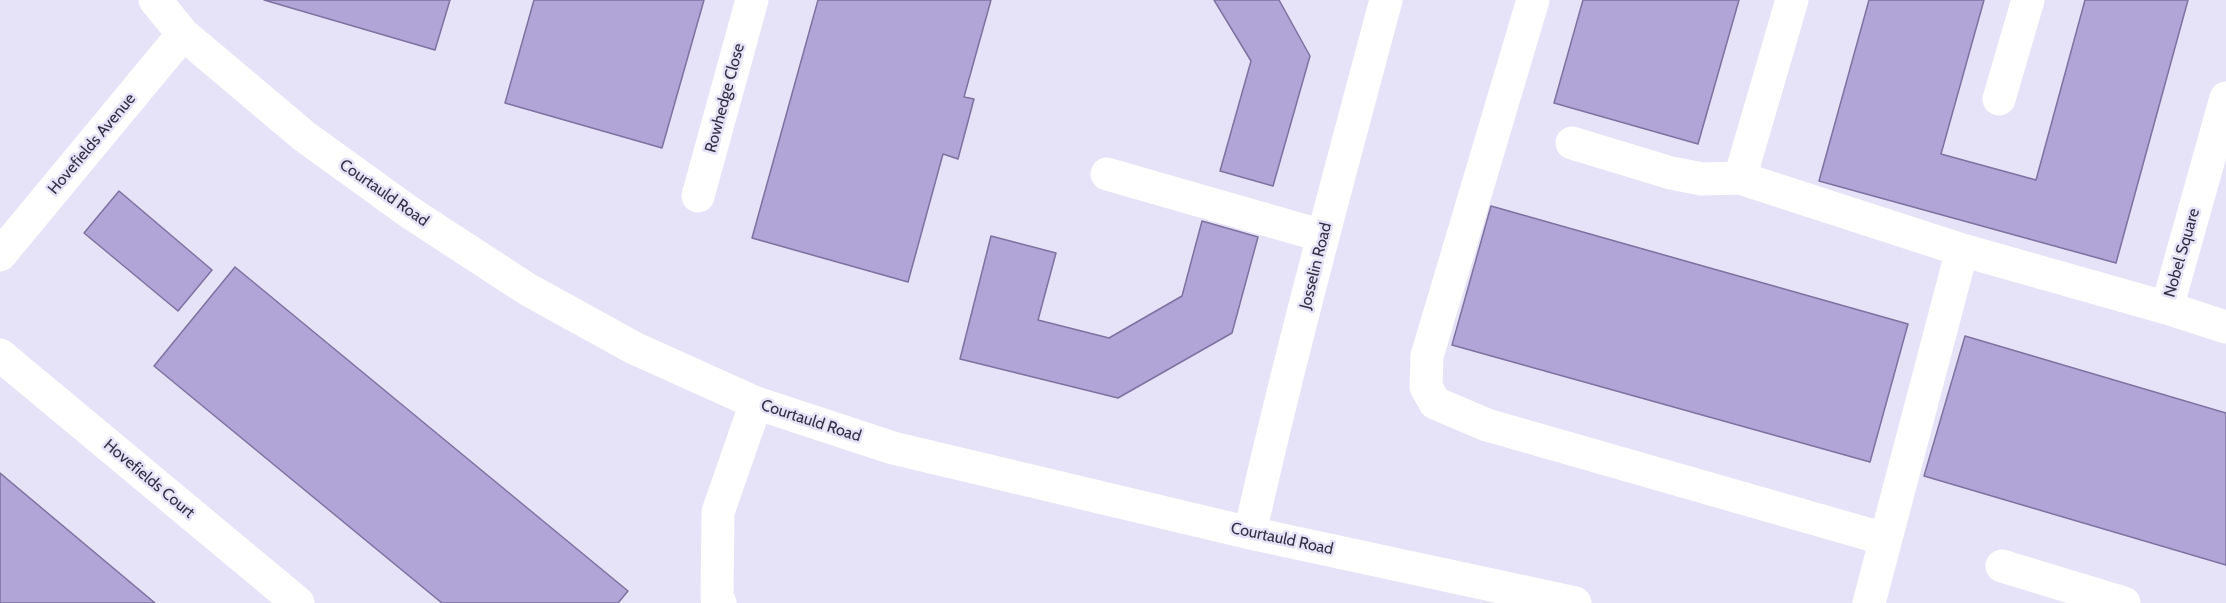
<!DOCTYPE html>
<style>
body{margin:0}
canvas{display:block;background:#e6e2f7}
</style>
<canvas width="2226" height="603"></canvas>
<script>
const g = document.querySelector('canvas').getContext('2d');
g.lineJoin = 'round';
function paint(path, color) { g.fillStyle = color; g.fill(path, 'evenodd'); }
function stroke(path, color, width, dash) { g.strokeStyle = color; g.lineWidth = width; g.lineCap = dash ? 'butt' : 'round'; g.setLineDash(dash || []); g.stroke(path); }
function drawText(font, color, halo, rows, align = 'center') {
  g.font = font + ' Cabin,sans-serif'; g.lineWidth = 5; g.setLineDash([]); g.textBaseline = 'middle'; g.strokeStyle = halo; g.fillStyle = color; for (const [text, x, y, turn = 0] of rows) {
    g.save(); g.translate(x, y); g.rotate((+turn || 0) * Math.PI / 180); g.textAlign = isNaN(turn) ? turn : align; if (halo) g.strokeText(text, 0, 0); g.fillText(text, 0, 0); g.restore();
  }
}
const building = new Path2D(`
 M264,0H450L435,50Z
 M534,0H704L662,148L505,103Z
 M818,0H991L964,97L974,99L958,159L943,154L908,282L752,238Z
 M1214,0H1279L1310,56L1273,186L1220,171L1251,61Z
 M1583,0H1739L1698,144L1554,103Z
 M1869,0H1984L1941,154L2036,180L2085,0H2188L2116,263L1819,181Z
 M119,191L212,270L178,311L84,233Z
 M1491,206L1908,324L1870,462L1452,345Z
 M1202,221L1258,237L1232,333L1118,398L960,359L991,236L1056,253L1038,320L1109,338L1182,296Z
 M235,267L628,591L618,603H442L154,366Z
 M1965,336L2226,413V565L1924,476Z
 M0,473L155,603H0Z`);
paint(building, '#b1a4d6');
stroke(building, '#7e72a1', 1.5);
stroke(new Path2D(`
 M155,0L183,34L304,136L409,212L527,289L634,348L756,403L893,448L1250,533L1575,603
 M1533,0L1427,356L1426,387L1435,403L1487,425L1885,539
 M1792,0L1740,178L1962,250L2167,308L2226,98
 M1999,99L2028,0
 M1572,143L1671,173L1702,179L1740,178
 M1107,174L1323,236
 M698,196L752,0
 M0,255L183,34
 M2167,308L2226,327
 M0,355L298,603
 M1250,533C1290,354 1339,177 1386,0
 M2002,566L2124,603
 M720,603L717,598L718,512L756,403
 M1869,603L1962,250`), '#fff', 33);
drawText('16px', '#342f43', '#e6e2f7', [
 ["Rowhedge Close",725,98,-75],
 ["Hovefields Avenue",92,144,-50],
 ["Courtauld Road",384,193,35],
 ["Nobel Square",2182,253,-74],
 ["Josselin Road",1316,266,-76],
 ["Courtauld Road",811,421,18],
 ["Hovefields Court",149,479,40],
 ["Courtauld Road",1282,539,12]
]);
</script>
